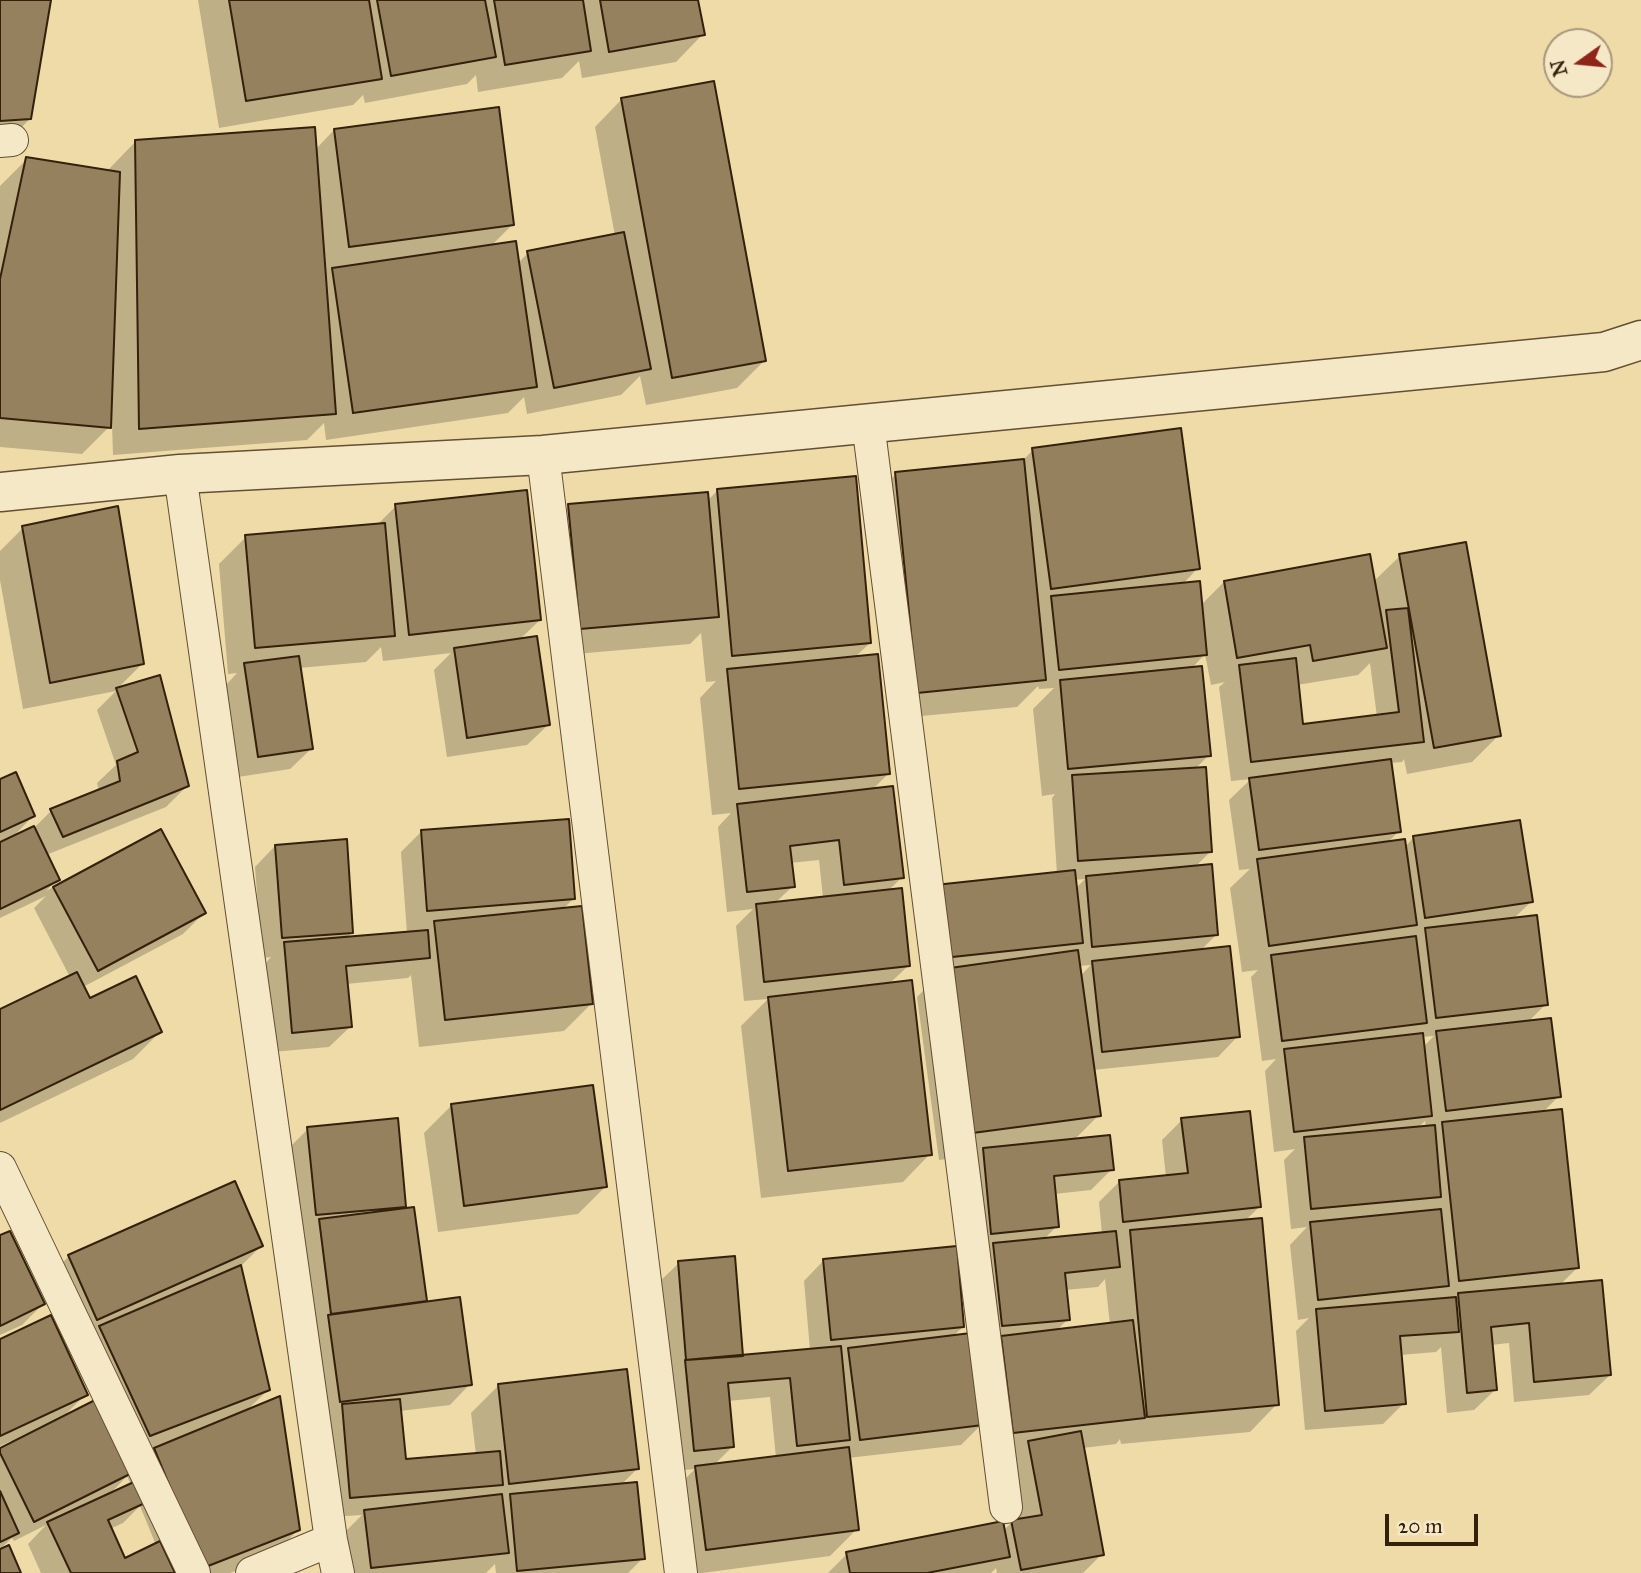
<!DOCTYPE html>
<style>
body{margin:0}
#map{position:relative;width:1641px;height:1573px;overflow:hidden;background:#eedba8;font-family:"IM FELL Great Primer",serif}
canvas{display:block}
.north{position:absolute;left:1543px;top:28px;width:70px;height:70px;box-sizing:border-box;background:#f4e8c6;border:2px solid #a8987c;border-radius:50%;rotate:255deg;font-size:19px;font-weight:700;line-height:28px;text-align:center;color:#35200c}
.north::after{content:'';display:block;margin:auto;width:24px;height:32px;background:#8f2418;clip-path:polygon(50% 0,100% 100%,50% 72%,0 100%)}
.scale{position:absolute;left:1385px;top:1514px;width:93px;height:32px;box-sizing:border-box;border:4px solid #35200c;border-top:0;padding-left:9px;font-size:21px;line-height:24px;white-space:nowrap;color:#35200c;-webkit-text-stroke:5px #f4e8c6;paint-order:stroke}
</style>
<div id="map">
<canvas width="1641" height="1573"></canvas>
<div class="north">N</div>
<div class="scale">20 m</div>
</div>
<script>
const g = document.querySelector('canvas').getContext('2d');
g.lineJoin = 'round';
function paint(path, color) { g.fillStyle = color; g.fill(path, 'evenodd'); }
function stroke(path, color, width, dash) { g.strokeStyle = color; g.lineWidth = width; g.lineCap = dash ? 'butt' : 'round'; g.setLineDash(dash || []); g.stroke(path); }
paint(new Path2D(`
 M0,0H49L30,119L2,146H0Z
 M198,0H697L703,34L676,62L582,78L579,61L562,78L478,92L476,75L467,84L365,103L363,95L353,105L219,128Z
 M622,99L764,361L737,388L646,405L640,376L621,395L527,414L524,397L508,413L326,440L324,423L307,440L113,455L112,424L82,454L0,447V186L27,159L109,172V169L136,141L315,150L334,130L512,225L491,246L517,264L528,253L615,236L595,127Z
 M1033,450L1198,568L1182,585L1200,606L1224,582H1373L1400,556L1499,735L1472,762L1407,774L1404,759L1402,762L1389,763L1399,831L1387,843L1405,847L1413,838L1531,902L1513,919L1546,1004L1528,1022L1559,1096L1542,1113L1577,1268L1559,1286L1610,1375L1589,1395L1514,1402L1509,1343L1491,1345L1495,1390L1474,1410L1447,1413L1441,1347L1436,1352L1400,1355L1404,1403L1383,1424L1305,1430L1296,1331L1309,1318L1298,1320L1290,1245L1307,1227L1291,1229L1284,1160L1295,1149L1274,1152L1265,1071L1276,1059L1262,1061L1251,977L1258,970L1242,972L1230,888L1250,869L1239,870L1229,800L1251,779L1231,781L1219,687L1225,682L1211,685L1205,654L1191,669L1209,755L1195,769L1210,852L1194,868L1216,935L1200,951L1238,1036L1218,1057L1093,1070L1099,1115L1074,1140L1112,1169L1091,1190L1054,1194L1057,1226L1043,1240L1102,1234L1099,1202L1119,1182L1166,1177L1162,1140L1182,1120L1259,1207L1245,1221L1277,1404L1250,1432L1121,1444L1120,1439L1116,1444L1083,1448L1102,1554L1083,1573H997L996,1568L991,1573H828L847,1554L1003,1531L1012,1522L1019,1521L1008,1463L1015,1456L986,1460L982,1424L961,1445L848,1458L857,1529L830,1556L702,1573H679L669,1495L695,1469L674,1471L658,1283L679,1263L742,1357L810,1350L804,1281L824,1260L963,1327L952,1337L970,1335L963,1170L978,1155L939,1160L917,997L938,976L923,977L1057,874L1052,798L1055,794L1042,796L1033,709L1054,688L1039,689L1038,686L1017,707L890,719L869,501L896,474L1021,462ZM1370,663L1377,717L1302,725L1297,685L1358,675ZM1085,879L1075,889L1074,880ZM1091,965L1080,976L1079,966ZM1434,1036L1423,1047L1421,1037ZM1425,1121L1426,1128L1417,1129ZM1105,1279L1110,1325L1056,1331L1068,1319L1065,1290L1098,1287ZM770,1397L776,1458L713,1466L732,1447L728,1401Z
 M718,490L870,643L854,658L888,774L871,791L902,877L887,892L908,966L889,984L930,1154L903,1182L761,1198L741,1026L768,999L744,1001L736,926L753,909L727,912L718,827L731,813L712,815L700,698L716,681L706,682L701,633L690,644L553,656L542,533L569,506L707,501ZM819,860L823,898L775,903L793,886L790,863Z
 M396,506L540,620L519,640L548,725L527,745L447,757L434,670L451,653L383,661L381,647L366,662L299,668L311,749L290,769L238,777L225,686L237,673L228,674L219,564L246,537L376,526Z
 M23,528L142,664L116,690L159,677L187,786L166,807L46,855L58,879L46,891L160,831L204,913L183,934L83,987L89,1000L160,1032L133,1059L0,1123V1011L70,977L34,908L46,896L0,918V781L33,816L11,839L34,828L51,811L99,792L97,783L116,765L97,710L116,691L23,709L0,580V551Z
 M421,832L573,899L562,910L591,1004L564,1031L419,1047L411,975L408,978L346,984L350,1027L329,1047L272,1052L264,965L271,957L262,958L255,867L275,846L352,933L345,939L407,933L401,852Z
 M452,1105L605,1187L578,1214L438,1232L424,1133Z
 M396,1120L405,1210L413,1209L425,1303L470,1384L450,1405L400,1411L404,1461L476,1455L471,1413L498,1386L637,1469L621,1485L643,1558L628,1573H496L495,1564L486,1573H349L344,1533L362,1515L330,1517L299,1241L306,1234L296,1235L287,1150L308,1129Z
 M0,1237L43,1304L22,1325L0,1335Z
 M261,1246L240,1267L268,1390L245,1412L298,1530L271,1557L230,1573H41L28,1544L46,1525L14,1541L12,1538L0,1549V1450L12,1444L11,1441L0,1446V1341L86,1394L62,1418L95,1402L42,1284L69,1256ZM154,1450L132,1473L126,1461ZM127,1476L131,1485L108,1496ZM140,1506L156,1545L124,1560L110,1529L123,1523Z`), '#0003');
const building = new Path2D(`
 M0,0H51L31,119L0,121Z
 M229,0H369L382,79L246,101Z
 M377,0H485L496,57L391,76Z
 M494,0H583L591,51L505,65Z
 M600,0H698L705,35L609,52Z
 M714,81L766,361L672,378L621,98Z
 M499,107L514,225L349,247L334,129Z
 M315,127L336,414L139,429L135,140Z
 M26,157L120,172L111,428L0,418V279Z
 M624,232L651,369L554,388L527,251Z
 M516,241L537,387L353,413L332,268Z
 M1181,428L1200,569L1051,589L1032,448Z
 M1024,459L1046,680L917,693L895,472Z
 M856,476L871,643L732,656L717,489Z
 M527,490L541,620L409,635L395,504Z
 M708,492L719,617L580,629L568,504Z
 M118,506L144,664L50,683L22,526Z
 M385,523L395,636L255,648L245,535Z
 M1466,542L1501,736L1434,748L1399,554Z
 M1370,554L1387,648L1313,661L1310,645L1237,658L1224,581Z
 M1200,581L1207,655L1059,670L1051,596Z
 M1408,608L1424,742L1251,762L1239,665L1296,658L1303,724L1399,712L1386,610Z
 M537,636L550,725L467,738L454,648Z
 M878,654L890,774L739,789L727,669Z
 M299,656L313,749L258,757L244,663Z
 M1202,666L1211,756L1068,769L1060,680Z
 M160,675L189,786L63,837L50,809L120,781L117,761L138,752L116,688Z
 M1391,759L1401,832L1259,850L1249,778Z
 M1206,767L1212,852L1078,861L1072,775Z
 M16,772L35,816L0,832V779Z
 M893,786L904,878L844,885L839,840L790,846L795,887L747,892L737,804Z
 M569,819L575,899L427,911L421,830Z
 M1520,820L1533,902L1425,918L1413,836Z
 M34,826L60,880L0,909V842Z
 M161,829L206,913L98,971L53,887Z
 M347,839L353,933L282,938L275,845Z
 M1405,839L1417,925L1269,946L1257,859Z
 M1212,864L1218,935L1092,947L1086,876Z
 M1075,870L1083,943L943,958L935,885Z
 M902,888L910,966L764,982L756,904Z
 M582,906L593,1004L445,1020L434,921Z
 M1537,915L1548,1005L1436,1018L1425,928Z
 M428,930L430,958L346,966L352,1027L292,1033L284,942Z
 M1416,936L1427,1023L1282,1041L1271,955Z
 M1230,946L1240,1037L1102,1052L1092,961Z
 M1078,950L1101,1116L965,1134L943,969Z
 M77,972L90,998L136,976L162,1032L0,1110V1009Z
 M912,980L932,1155L788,1171L768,997Z
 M1551,1018L1561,1097L1446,1111L1436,1031Z
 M1423,1033L1432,1116L1294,1132L1284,1049Z
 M593,1085L607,1187L464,1206L451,1104Z
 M1562,1109L1579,1268L1459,1281L1442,1122Z
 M1250,1111L1261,1207L1123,1222L1119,1180L1188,1173L1181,1118Z
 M398,1118L406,1207L316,1215L307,1127Z
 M1435,1125L1441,1197L1311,1209L1304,1137Z
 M1110,1135L1114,1170L1054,1176L1059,1227L991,1234L983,1148Z
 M235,1181L263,1246L97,1320L68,1255Z
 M414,1207L427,1301L331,1314L319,1219Z
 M1441,1209L1449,1286L1318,1300L1310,1222Z
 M1262,1218L1279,1405L1147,1417L1130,1230Z
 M10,1231L45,1304L0,1326V1235Z
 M1116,1231L1120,1267L1065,1273L1070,1320L1002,1326L993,1243Z
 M957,1246L964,1327L831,1340L823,1259Z
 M735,1256L743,1356L686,1360L678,1261Z
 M241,1265L270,1390L150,1436L99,1326Z
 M1602,1280L1611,1375L1534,1382L1529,1323L1491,1327L1497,1390L1467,1393L1458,1293Z
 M460,1297L472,1385L340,1402L328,1315Z
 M1456,1297L1459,1332L1400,1336L1406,1404L1325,1411L1316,1309Z
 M51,1315L88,1395L0,1436V1339Z
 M1133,1320L1145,1418L1013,1433L1001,1336Z
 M971,1333L983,1425L860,1440L848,1348Z
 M841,1346L850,1440L797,1446L790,1378L728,1383L734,1447L694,1451L685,1360Z
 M627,1369L639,1469L509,1484L498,1384Z
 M280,1396L300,1530L203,1568L154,1448Z
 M97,1399L134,1472L34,1522L0,1453V1448Z
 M400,1399L406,1459L500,1451L503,1485L350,1498L342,1404Z
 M1081,1431L1104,1555L1021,1570L1011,1520L1042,1515L1028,1441Z
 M849,1447L859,1530L706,1550L695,1466Z
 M136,1481L145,1503L108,1520L125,1558L160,1541L175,1573H71L47,1522Z
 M637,1482L645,1559L517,1571L510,1494Z
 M0,1491L19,1533L0,1542Z
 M502,1494L509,1553L371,1568L364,1510Z
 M1003,1521L1010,1557L927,1573H850L846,1552Z
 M9,1545L21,1573H0V1549Z`);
paint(building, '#95815d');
stroke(building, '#35200c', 2);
const minor = new Path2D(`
 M0,141L12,140
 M868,423L1006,1507
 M543,455L681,1573
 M180,474L331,1540L338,1573
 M0,1168L194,1573
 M252,1573L331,1540`);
const tertiary = new Path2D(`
 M0,492L180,474L543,455L1604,352L1641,340`);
stroke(minor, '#634f33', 34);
stroke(tertiary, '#634f33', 41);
stroke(minor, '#f4e8c6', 32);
stroke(tertiary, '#f4e8c6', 38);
</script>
